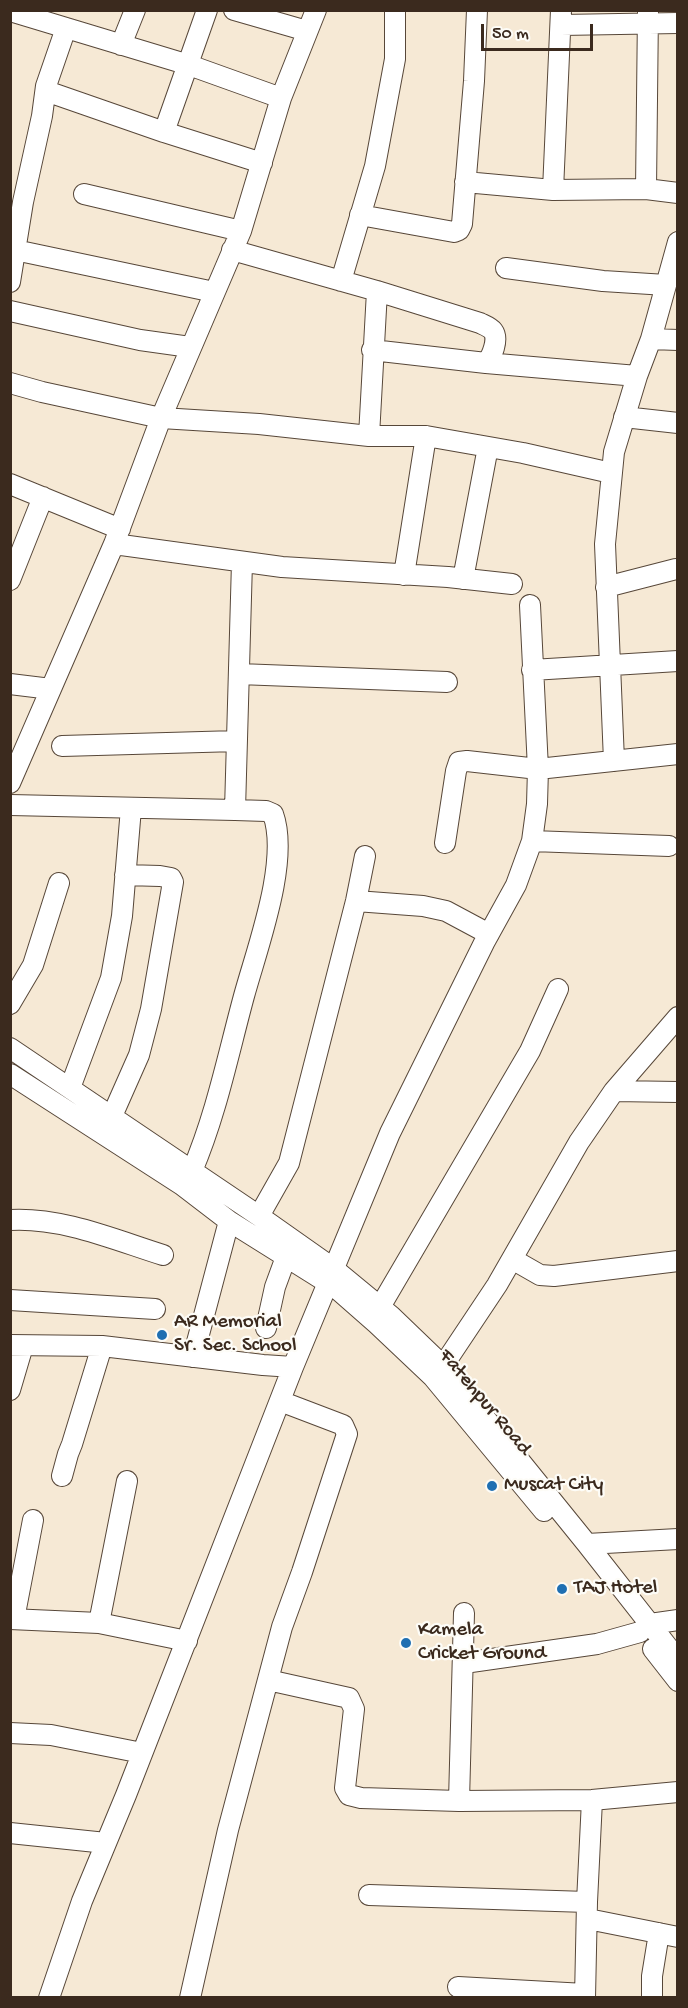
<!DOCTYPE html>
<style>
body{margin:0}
#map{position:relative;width:688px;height:2008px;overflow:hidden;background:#f6e9d5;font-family:"Gochi Hand",sans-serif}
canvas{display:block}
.frame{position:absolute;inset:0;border:12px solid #3b2a1e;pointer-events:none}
.scale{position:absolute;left:481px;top:24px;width:112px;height:27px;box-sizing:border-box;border:3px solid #3b2a1e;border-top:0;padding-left:8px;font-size:18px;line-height:21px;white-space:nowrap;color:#3b2a1e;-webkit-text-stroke:4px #fdfcf7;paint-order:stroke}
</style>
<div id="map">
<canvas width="688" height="2008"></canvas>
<div class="frame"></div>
<div class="scale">50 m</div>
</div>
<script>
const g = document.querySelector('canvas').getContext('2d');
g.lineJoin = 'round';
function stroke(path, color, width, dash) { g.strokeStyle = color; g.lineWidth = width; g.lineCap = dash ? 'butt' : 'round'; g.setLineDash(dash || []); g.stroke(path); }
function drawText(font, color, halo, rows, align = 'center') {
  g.font = font + ' "Gochi Hand",sans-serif'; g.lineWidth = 4.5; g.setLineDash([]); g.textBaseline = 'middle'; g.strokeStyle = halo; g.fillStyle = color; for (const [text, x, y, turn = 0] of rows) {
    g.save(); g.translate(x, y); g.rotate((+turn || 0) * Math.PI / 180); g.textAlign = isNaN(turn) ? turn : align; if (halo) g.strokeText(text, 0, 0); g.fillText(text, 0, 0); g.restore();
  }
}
const minor = new Path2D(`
 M234,10L307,31
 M10,11L189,65L281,98
 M561,25L678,23
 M121,45L135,10
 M46,91L164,132L262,163
 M164,132L207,10
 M465,182L553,190L646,189L678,193
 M646,189L648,10
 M553,190L561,10
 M84,194L241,231
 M360,215L454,232L459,230L462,224L474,81L477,10
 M15,250L214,292
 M232,250L377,291L480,323C484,325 490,327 493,331C499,339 492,357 486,363L372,350
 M506,268L603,281L666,285
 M341,281L375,166L395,59V10
 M10,282L23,202L42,116L46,86L66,28
 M10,311L140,340L190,347
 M651,339L678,340
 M486,363L637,376
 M10,383L42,392L161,418L259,424L369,436H426L523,453L611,473
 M624,417L678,423
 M369,436L377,291
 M10,484L120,529
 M114,544L282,567L448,577L512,584
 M404,575L426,436
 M463,579L488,447
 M10,580L43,497
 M606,587L676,569
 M532,670L678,661
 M239,674L447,682
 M10,684L51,689
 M62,746L237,741
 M614,761L605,544L614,452L637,376L651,339L678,242
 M10,783L114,544L161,418L241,231L281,98L316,10
 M10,805L235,810L266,811L273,814C290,861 257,948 244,996C228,1055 216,1115 192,1171
 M235,810L242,562
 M532,841L669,846
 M445,843L456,771L459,762L467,761L538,769L678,754
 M356,901L423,906L446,911L489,934
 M10,1004L33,965L59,883
 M10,1048L259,1216L334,1269L391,1316L443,1366L587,1544L678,1660
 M10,1074L182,1185L229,1221L336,1288L377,1324L433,1377L544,1511
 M70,1088L111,978L122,916L131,808
 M614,1091L678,1092
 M112,1116L139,1055L151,1009L173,882L171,878L160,876L125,875
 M259,1216L289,1163L356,901L365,856
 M10,1220C62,1217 115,1240 163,1255
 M512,1259L540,1275L554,1276L678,1261
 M10,1300L155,1309
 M380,1307L530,1051L558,989
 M266,1328L275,1287L286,1257
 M10,1345L102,1346L263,1365L293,1367
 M193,1357L229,1221
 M443,1366L497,1285L579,1142L614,1091L678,1017
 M10,1390L23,1346
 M62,1476L68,1454L72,1444L102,1346
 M587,1544L678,1539
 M10,1619L99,1623L187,1641
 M14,1619L33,1520
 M99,1623L127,1481
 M650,1624L678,1620
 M653,1649L678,1681
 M464,1663L597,1644L640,1632
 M268,1680L349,1698L354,1709L345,1788L349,1795L361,1798L459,1801L592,1800L678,1792
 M10,1733L51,1735L142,1753
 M459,1801L464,1613
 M10,1833L106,1843
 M369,1895L587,1902
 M588,1919L678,1937
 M458,1987L585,1994
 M49,1998L82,1901L126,1795L293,1367L390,1133L484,943L516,885L532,841L537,804L538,769L530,605
 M190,1998L228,1830L282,1627L302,1572L347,1434L343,1425L280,1401
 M585,1998L587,1902L592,1800
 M652,1998V1976L659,1933`);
stroke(minor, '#574739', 22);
stroke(minor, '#fff', 20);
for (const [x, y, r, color] of [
 [162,1335,6,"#1f6fb2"],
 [492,1486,6,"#1f6fb2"],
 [562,1589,6,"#1f6fb2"],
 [406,1643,6,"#1f6fb2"]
]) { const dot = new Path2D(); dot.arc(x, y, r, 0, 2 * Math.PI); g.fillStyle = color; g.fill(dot); stroke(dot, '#fdfcf7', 2); }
drawText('21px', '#3b2a1e', '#fdfcf7', [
 ["AR Memorial",174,1323],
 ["Sr. Sec. School",174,1347],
 ["Muscat City",504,1486],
 ["TAJ Hotel",574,1589],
 ["Kamela",418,1631],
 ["Cricket Ground",418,1655]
], 'left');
drawText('21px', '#3b2a1e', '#fdfcf7', [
 ["Fatehpur Road",484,1403,50]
]);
</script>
